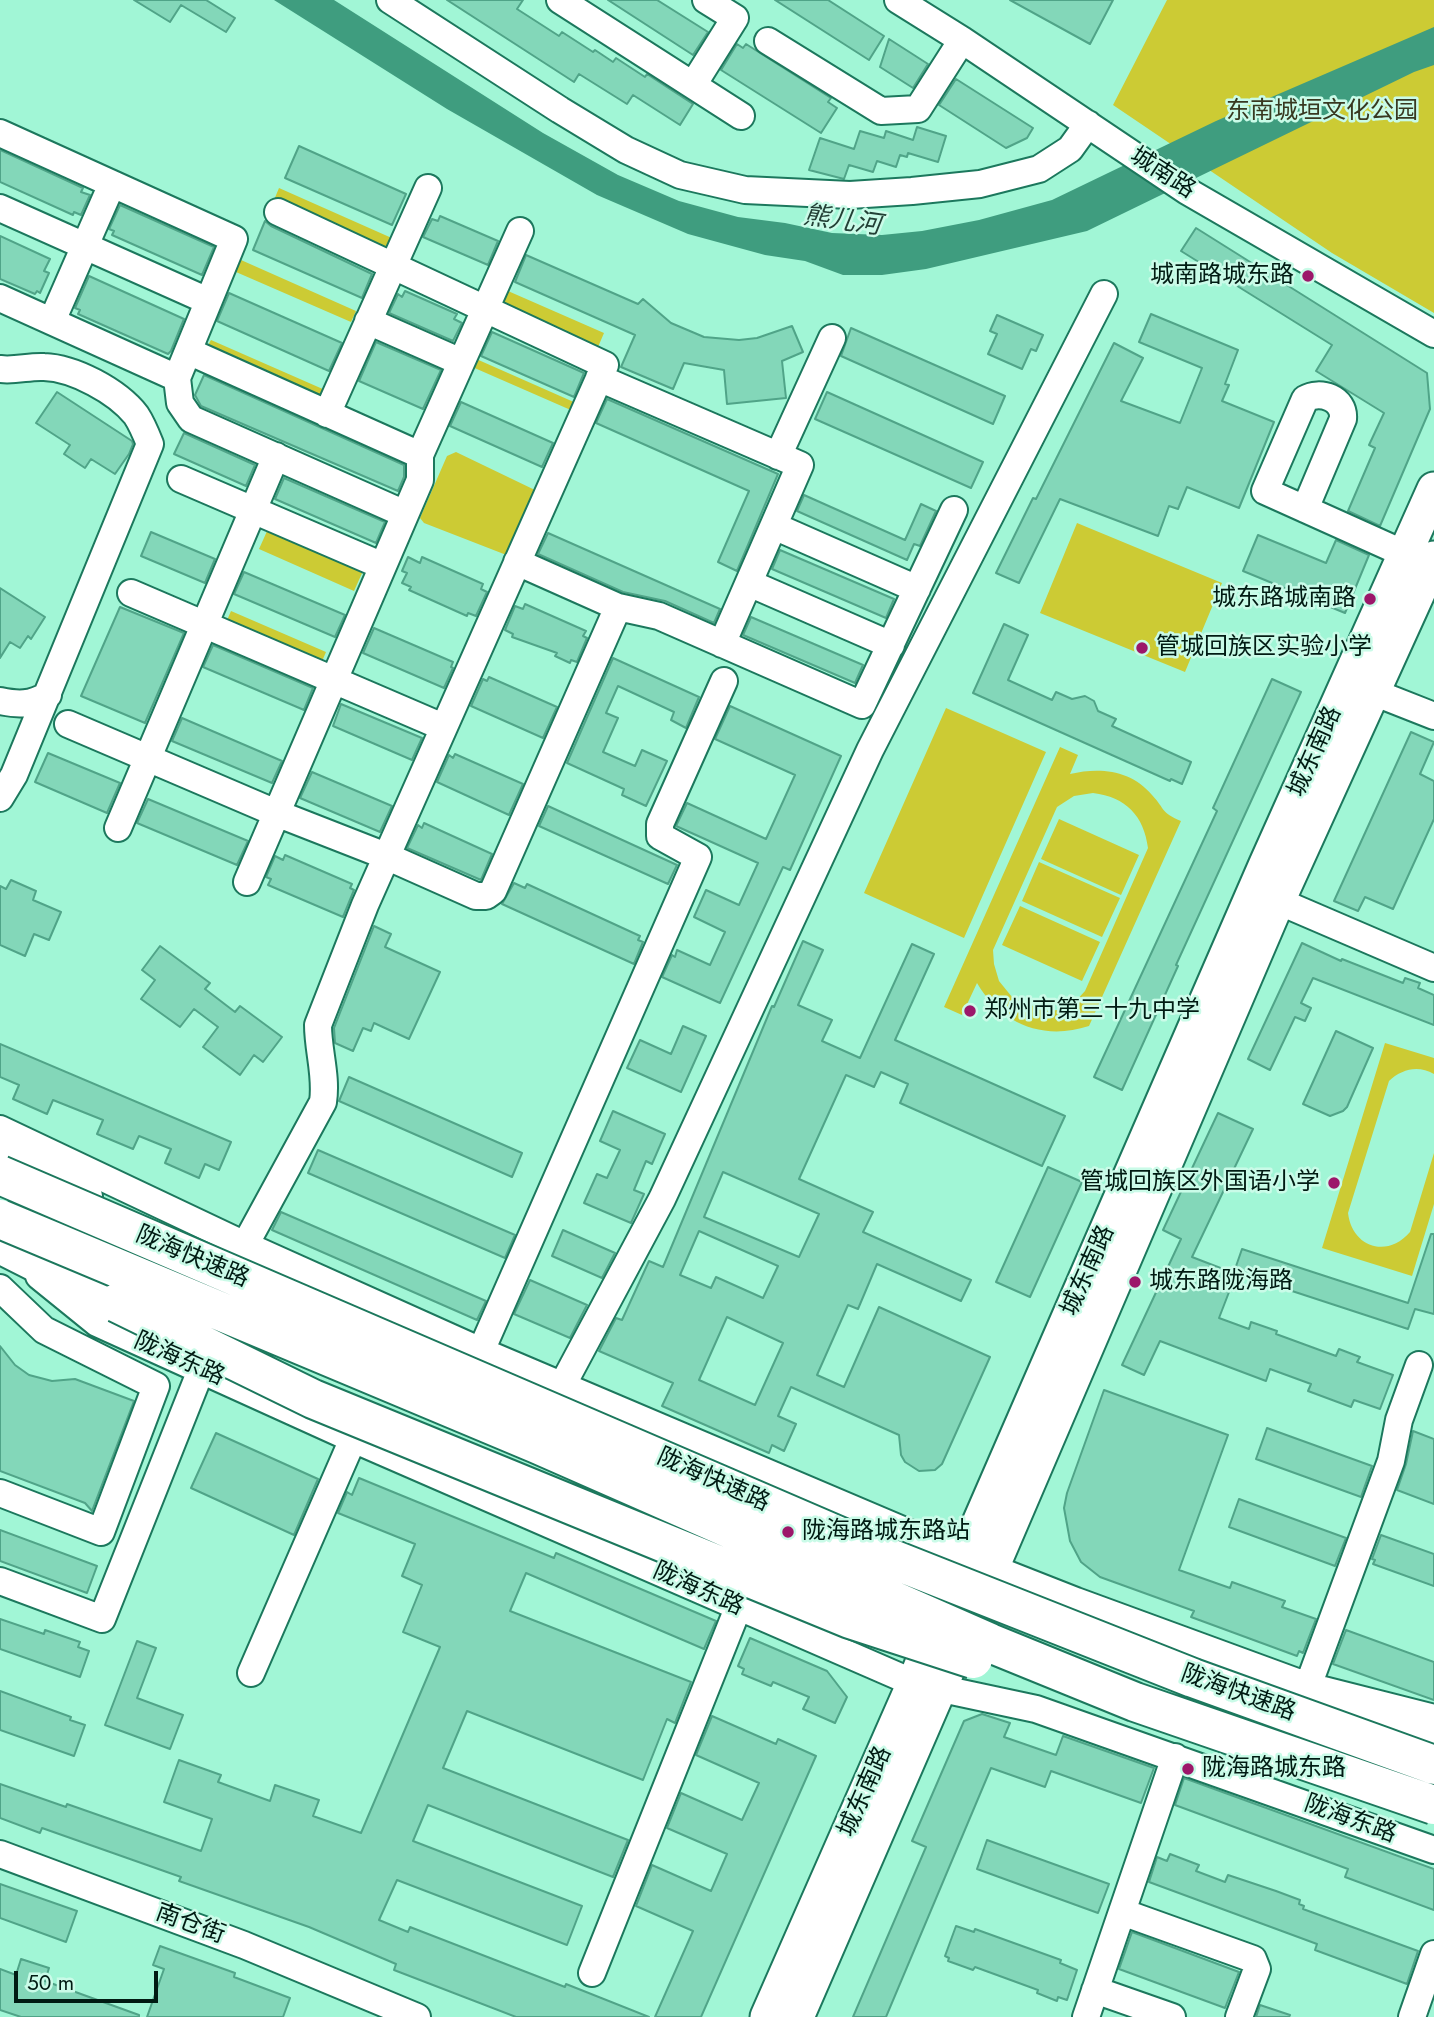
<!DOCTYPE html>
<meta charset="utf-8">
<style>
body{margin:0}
#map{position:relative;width:1434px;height:2017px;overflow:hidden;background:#a1f6d6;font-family:Jost,sans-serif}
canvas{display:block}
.scale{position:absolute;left:14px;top:1971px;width:144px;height:32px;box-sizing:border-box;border:4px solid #011b13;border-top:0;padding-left:9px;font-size:21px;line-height:24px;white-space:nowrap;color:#011b13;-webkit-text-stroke:5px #cafbe8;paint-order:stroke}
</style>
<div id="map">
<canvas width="1434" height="2017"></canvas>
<div class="scale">50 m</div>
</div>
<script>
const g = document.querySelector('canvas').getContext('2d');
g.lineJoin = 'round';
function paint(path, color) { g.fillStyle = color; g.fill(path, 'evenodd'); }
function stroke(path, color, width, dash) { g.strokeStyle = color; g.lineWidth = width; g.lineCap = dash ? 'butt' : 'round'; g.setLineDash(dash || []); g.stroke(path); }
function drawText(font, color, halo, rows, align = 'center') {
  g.font = font + ' Jost,"Noto Sans SC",sans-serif'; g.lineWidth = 5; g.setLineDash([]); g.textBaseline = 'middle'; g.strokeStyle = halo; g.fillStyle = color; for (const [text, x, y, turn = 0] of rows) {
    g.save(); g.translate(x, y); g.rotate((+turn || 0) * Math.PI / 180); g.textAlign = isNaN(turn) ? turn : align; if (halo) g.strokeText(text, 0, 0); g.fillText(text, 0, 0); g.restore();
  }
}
paint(new Path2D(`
 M1167,0H1434V313L1332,253L1113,105Z
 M279,188L394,239L389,250L274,200Z
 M241,260L356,311L351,322L236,272Z
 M508,291L604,333L598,347L502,304Z
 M211,340L325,390L322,398L207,347Z
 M474,358L576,403L573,411L470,366Z
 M456,452L537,491L509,556L424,523L420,518L447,456Z
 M1077,523L1222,583L1185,672L1040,613Z
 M268,529L363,571L354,591L259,549Z
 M231,611L326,652L320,666L225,625Z
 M946,708L1046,752L964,938L864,893Z
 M1060,747L1078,755L1070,774C1100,767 1131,770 1152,795C1166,810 1160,812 1181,821L1089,1026C1043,1041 1001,1024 977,983L962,1015L944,1007ZM1093,793C1126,797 1144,816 1148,848L1085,991L1073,1004L1059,1010L1045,1011L1012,997L999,981L994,964L993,950L1057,807L1074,796Z
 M1059,819L1139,855L1121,895L1041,859Z
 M1039,862L1120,898L1102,937L1022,901Z
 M1020,906L1100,942L1082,981L1002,945Z
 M1385,1043L1434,1058V1074C1418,1065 1402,1069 1389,1081L1348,1213C1352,1247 1387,1259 1410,1232L1434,1153V1204L1412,1276L1322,1248Z`), '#cccb34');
paint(new Path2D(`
 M274,0H334L543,133L618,175L679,201L738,217L785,223L832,233L882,235L922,231L979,220L1052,200L1216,121L1434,27V65L1414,72L1087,231L926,269L882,275H843L805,261L765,255L688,234L597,195L447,109Z`), '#3f9d7f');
const building = new Path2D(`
 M134,0H206L235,18L226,32L181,5L170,22Z
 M447,0H523L517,9L559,36L562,32L593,52L595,50L613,62L616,58L645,77L647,74L693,104L680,125L633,95L627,104L579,74L574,82Z
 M608,0H657L708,32L693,55Z
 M775,0H828L884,36L869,60Z
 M1010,0H1113L1090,44Z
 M889,39L928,64L913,88L880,67Z
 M737,44L743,48L746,44L831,98L828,102L837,108L821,133L721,70Z
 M956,79L1033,128L1027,138L1006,148L939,105Z
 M917,127L946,136L938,162L908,153L907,157L900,155L896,167L877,161L873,172L849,165L844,179L809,170L820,138L854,149L860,131L884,138L886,131L913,140Z
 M299,146L406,194L392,225L285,178Z
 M0,150L83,188L81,192L90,195L81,215L74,212L73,215L0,182Z
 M120,205L214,247L202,275L112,235L114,231L109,229Z
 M440,216L498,241L488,265L423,237L432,219L438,221Z
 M265,221L271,226L372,274L362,298L253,250Z
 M1196,228L1427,373L1430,409L1380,526L1348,511L1375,448L1369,445L1384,413L1316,371L1332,345L1181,251Z
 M0,236L50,259L44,271L49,273L40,293L37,291L35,294L0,279Z
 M526,255L638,304L643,299L671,323L704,337L739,340L757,338L792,326L803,352L782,361L786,398L727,404L724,370L684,363L673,389L621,367L635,335L515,282Z
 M89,276L184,319L171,351L168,354L78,314L80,310L75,308Z
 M405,291L457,314L454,319L462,323L453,341L389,313L398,294L402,297Z
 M229,293L342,343L329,371L217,321Z
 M1151,314L1238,350L1225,384L1229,385L1222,401L1274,422L1239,508L1187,487L1178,509L1169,506L1158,536L1060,499L1019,583L996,573L1033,498L1036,499L1114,343L1143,358L1121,401L1180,423L1202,368L1139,342Z
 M997,315L1043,335L1036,351L1031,349L1022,369L988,354L997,334L990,331Z
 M851,328L1005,396L993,424L841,356Z
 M492,332L584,373L574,397L481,356Z
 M376,342L441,370L423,409L359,381Z
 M204,375L404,465V477L398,491L201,406L195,395Z
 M57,392L132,441L133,444L129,454L115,474L91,459L85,468L64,454L70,445L36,423Z
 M827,392L983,462L971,488L815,419Z
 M607,399L778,474L737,571L718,562L749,491L596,423Z
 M461,402L553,443L542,467L450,426Z
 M184,433L255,465L246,486L174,454Z
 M284,478L385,522L376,543L275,499Z
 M804,495L905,540L921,504L936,511L920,546L914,544L907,560L797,511Z
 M151,532L215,559L205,583L141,556Z
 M548,533L720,609L714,623L665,601L623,592L538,554Z
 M1258,535L1326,563L1336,540L1369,555L1345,613L1243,571Z
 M780,550L894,599L886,618L772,569Z
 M408,557L420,563L422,557L483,584L481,589L487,592L476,616L468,613L467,616L409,590L411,587L402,583L407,573L402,571Z
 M244,572L345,615L335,637L234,594Z
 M0,588L45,617L31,639L28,636L20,648L10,642L0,658Z
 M525,604L586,631L583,636L587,638L577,662L571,660L570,663L555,656L557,653L512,637L513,634L505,630L515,606L523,609Z
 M120,607L184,633L145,723L81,696Z
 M751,617L863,665L855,683L743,635Z
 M1004,624L1028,635L1008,680L1052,700L1056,692L1072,699L1085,696L1094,701L1098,711L1116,719L1112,726L1191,762L1182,784L1171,779L1170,781L973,693Z
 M374,628L453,662L451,667L453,668L444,688L363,653Z
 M213,645L313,688L304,710L203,667Z
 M613,658L699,697L686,728L671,720L674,712L618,686L606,713L618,718L603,752L635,766L642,750L667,761L646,806L622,795L624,789L567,763Z
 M489,677L557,707L543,738L471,706L483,679L487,681Z
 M1272,679L1301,692L1176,965L1178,966L1122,1090L1094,1077L1217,811L1213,808Z
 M341,704L422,738L412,760L333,726Z
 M730,706L841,756L790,870L783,867L720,1003L662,977L672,955L675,957L677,950L710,965L725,932L694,917L706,890L739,905L758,863L676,826L687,803L766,839L795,775L715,739Z
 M182,718L282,761L272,783L172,741Z
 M1411,732L1434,742L1420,774L1434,781V819L1393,909L1365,897L1358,911L1334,901Z
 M48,753L120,783L107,813L35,782Z
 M455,754L523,784L509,815L437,782L449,755L453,758Z
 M312,772L392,806L380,832L300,798Z
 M148,799L248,841L237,865L137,823Z
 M548,806L677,865L668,884L539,826Z
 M424,823L492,854L481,880L407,848L418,825L422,828Z
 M285,855L352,884L350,888L354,890L343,917L268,885L271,879L266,877L275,856L283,860Z
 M11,880L36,891L33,900L61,912L49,940L34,934L25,956L0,945V886L6,889Z
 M514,883L525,888L527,884L640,936L638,940L643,942L634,964L502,904Z
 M374,926L391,934L385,947L440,972L409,1039L374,1023L371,1031L363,1028L353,1051L335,1043L334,1028Z
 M803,941L823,950L798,1005L832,1020L822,1041L860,1058L912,944L934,954L895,1040L1065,1116L1042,1166L900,1103L908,1084L881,1072L874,1087L846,1075L799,1179L873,1212L863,1232L971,1280L961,1301L877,1264L858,1309L848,1305L817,1375L844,1387L879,1307L990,1357L942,1464L935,1470L919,1471L905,1462L901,1455L899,1435L791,1387L778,1416L796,1424L784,1451L772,1445L769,1453L662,1406L673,1383L599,1351L616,1318L622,1320L649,1261L663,1267L772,1006L774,1007ZM723,1172L819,1214L799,1257L704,1217ZM699,1231L778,1266L763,1298L716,1277L711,1288L680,1275ZM727,1317L783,1343L755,1405L699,1380Z
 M1302,943L1341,961L1342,959L1403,983L1405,978L1420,983L1418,988L1434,995V1025L1313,978L1301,1003L1311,1008L1305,1021L1295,1017L1270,1070L1248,1059Z
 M160,946L210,983L205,989L235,1012L240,1006L282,1037L263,1062L254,1055L240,1075L203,1047L218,1027L194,1009L180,1027L141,999L155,980L142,970Z
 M683,1026L706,1036L681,1092L627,1068L640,1040L671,1054Z
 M1336,1031L1373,1048L1347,1107L1343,1111L1330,1116L1303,1104Z
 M0,1044L231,1142L219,1170L205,1164L199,1178L165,1163L171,1149L139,1136L133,1149L97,1134L103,1120L53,1100L47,1114L13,1099L19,1085L0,1077Z
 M349,1077L522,1153L512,1177L339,1101Z
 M613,1111L665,1134L652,1164L646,1161L634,1190L644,1194L631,1223L584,1203L597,1174L607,1178L620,1150L600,1141Z
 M1218,1113L1253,1129L1192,1257L1236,1274L1219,1318L1249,1329L1251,1322L1277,1331L1276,1334L1336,1356L1339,1349L1360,1357L1357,1362L1393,1375L1380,1409L1354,1400L1351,1407L1308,1391L1311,1384L1270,1369L1266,1381L1160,1341L1144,1375L1122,1365L1181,1239L1163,1230Z
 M318,1150L515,1235L505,1258L308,1173Z
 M1048,1167L1082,1182L1030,1297L996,1282Z
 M281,1212L486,1301L477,1320L272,1230Z
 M563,1230L615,1253L602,1278L552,1256Z
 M1431,1234H1434V1314L1415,1309L1408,1329L1234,1272L1242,1249L1408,1303Z
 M530,1280L587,1305L570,1338L514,1314Z
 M0,1346L15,1365L29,1375L52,1381L75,1379L134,1401L92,1511L85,1503L0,1471Z
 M1104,1390L1228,1435L1179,1570L1230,1588L1232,1582L1285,1601L1282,1607L1316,1619L1303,1653L1299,1651L1297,1656L1191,1617L1194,1611L1100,1577L1081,1562L1070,1541L1064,1508L1067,1493Z
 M1267,1428L1372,1466L1361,1497L1256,1459Z
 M1413,1431L1434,1439V1504L1397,1490L1406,1464Z
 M216,1433L318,1479L294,1535L191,1488Z
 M359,1478L554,1558L556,1553L716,1621L704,1649L526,1573L510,1611L691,1682L675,1723L667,1719L643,1780L467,1711L443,1768L628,1840L613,1877L428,1805L413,1841L582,1906L567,1945L397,1880L379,1920L408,1932L410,1927L565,1987L566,1984L649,2017H516L394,1970L396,1964L309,1927L179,1881L181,1877L42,1828L40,1833L0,1818V1784L66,1807L67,1804L201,1851L212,1819L164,1802L179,1760L221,1775L218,1782L270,1801L275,1785L319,1800L313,1816L361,1833L440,1647L403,1632L422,1585L402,1576L415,1544L338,1513L347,1492L352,1495Z
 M1239,1499L1346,1538L1335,1566L1229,1527Z
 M0,1530L97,1566L87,1593L0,1561Z
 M1381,1535L1434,1554V1586L1373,1564L1375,1560L1372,1559Z
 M0,1619L44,1634L45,1630L80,1642L78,1647L89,1651L80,1677L0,1649Z
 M1346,1630L1434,1662V1700L1333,1664Z
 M750,1638L827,1671L847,1697L835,1723L803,1709L809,1697L773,1682L771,1686L742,1674L744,1669L738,1666Z
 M137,1641L156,1648L137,1698L183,1715L170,1749L105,1725Z
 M0,1691L71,1717L70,1720L85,1725L74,1756L0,1730Z
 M982,1714L1010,1723L1004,1737L1056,1755L1063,1736L1154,1768L1141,1803L1051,1771L1045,1787L991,1768L886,2017H853L926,1847L912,1841L964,1721Z
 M712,1716L776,1744L778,1739L816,1756L701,2017H655L693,1931L636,1906L652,1865L711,1891L727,1854L667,1828L681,1793L742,1820L759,1783L696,1755Z
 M1184,1778L1434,1869V1910L1345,1877L1348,1869L1175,1805Z
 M987,1840L1109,1884L1098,1913L977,1869Z
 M1170,1854L1199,1865L1196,1871L1225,1882L1228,1875L1276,1891L1300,1900L1299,1904L1304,1906L1303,1909L1418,1951L1407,1984L1315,1950L1317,1944L1149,1882L1157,1857L1167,1861Z
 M0,1884L77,1911L66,1942L0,1918Z
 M956,1926L974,1932L975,1929L1061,1960L1060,1963L1077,1970L1067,2000L1058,1997L1057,2001L1037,1993L1038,1990L975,1967L973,1970L948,1961L949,1958L945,1956Z
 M1132,1932L1239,1972L1225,2008L1119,1969Z
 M160,1946L235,1973L234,1977L290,1998L283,2017H147L164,1969L153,1965Z
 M21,1959L49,1968L45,1981L139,2015V2017H21L0,2010V1969L16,1975Z
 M1260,2005L1290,2015L1289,2017H1256Z`);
paint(building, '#83d7b9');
stroke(building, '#50a488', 2);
const minor = new Path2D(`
 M390,0L560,110L626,150L680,175L745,190L850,195L912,191L980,184L1039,169L1070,149L1088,124
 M560,0L741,116
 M898,0L962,40L1187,191L1434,334
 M768,41L881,111L918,109L962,40
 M693,85L735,18L706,0
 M0,133L234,239L177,378L180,403L191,419L405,514
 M0,208L208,301
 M0,298L177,378
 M52,321L112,184
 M368,321L461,362
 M188,351L420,455
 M0,369C16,371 29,366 44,367C74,368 117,391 136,415C142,424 146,434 150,444L14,775L0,798
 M599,378L800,465L722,644
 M327,414L428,188
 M778,456L832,338
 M181,479L383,566
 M1305,509L1343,419C1345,398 1320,390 1305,399L1265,491L1405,554
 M774,526L917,589
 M517,562L618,607L659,616L862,705L954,510
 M749,583L891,645
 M131,593L443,727
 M1373,692L1434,716
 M0,701C19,705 30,705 48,695
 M68,724L276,813L386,856L476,896H486L493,891L618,607
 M118,828L276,456
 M247,882L420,480V455L520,231
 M1278,901L1434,968
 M0,1129L245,1245L481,1351L992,1568L1076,1601L1308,1686L1434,1718
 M245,1245L323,1102C327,1076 318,1051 318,1025L365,905L605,365L278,212
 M39,1276L97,1323L353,1439L914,1683L1036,1709L1434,1850
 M0,1288L44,1330L156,1386L101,1532L0,1493
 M481,1351L698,857L660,836V824L724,681
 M562,1386L662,1199L870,750L1104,294
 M0,1581L102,1619L201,1370
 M251,1673L353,1439
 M1308,1686L1391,1461L1399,1420L1419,1365
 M0,1854L244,1945L417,2017
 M1122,1912L1253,1959L1257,1969L1239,2017
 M592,1973L738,1608
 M1095,1990L1172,2017
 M1086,2017L1175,1757
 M1412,2017L1434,1954`);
const major = new Path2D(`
 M767,2017L914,1683L965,1555L1265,866L1434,489
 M797,2017L992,1568L1278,901L1434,558`);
const highway = new Path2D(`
 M0,1148L83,1197
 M6,1247L117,1303
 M1300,1707L1332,1709L1434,1739`);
stroke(minor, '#1c785d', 30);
stroke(major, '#1c785d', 37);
stroke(highway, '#1c785d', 42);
stroke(minor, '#fff', 26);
stroke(major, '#fff', 33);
stroke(highway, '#fff', 38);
const highwayBridge = new Path2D(`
 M0,1175L892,1559L1193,1678L1434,1765
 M0,1219L537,1444L990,1643L1135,1702L1434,1805
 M117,1303L313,1399L850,1619L973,1659`);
stroke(highwayBridge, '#1c785d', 42, []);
stroke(highwayBridge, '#fff', 38);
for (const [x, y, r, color] of [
 [1308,276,7,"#9c176a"],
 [1370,599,7,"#9c176a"],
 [1142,648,7,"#9c176a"],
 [970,1011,7,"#9c176a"],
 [1334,1183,7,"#9c176a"],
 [1135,1282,7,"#9c176a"],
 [788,1532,7,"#9c176a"],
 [1188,1769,7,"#9c176a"]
]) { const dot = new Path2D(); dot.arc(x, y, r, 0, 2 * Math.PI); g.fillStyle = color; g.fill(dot); stroke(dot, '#cafbe8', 2.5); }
drawText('24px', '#383820', '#cafbe8', [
 ["东南城垣文化公园",1322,112]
]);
drawText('24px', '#011b13', '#cafbe8', [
 ["城南路",1162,174,33],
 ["城东南路",1316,752,-66],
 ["陇海快速路",192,1258,23],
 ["城东南路",1089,1271,-66],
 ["陇海东路",179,1360,24],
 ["陇海快速路",713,1481,24],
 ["陇海东路",698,1590,24],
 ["陇海快速路",1238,1694,20],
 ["城东南路",866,1792,-66],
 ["陇海东路",1350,1820,20],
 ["南仓街",190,1925,20]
]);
drawText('24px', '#011b13', '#cafbe8', [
 ["城南路城东路",1294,276,"right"],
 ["城东路城南路",1356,599,"right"],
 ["管城回族区实验小学",1156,648],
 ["郑州市第三十九中学",984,1011],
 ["管城回族区外国语小学",1320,1183,"right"],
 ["城东路陇海路",1149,1282],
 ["陇海路城东路站",802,1532],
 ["陇海路城东路",1202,1769]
], 'left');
drawText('italic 26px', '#234036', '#cafbe8', [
 ["熊儿河",842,222,8]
]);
</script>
